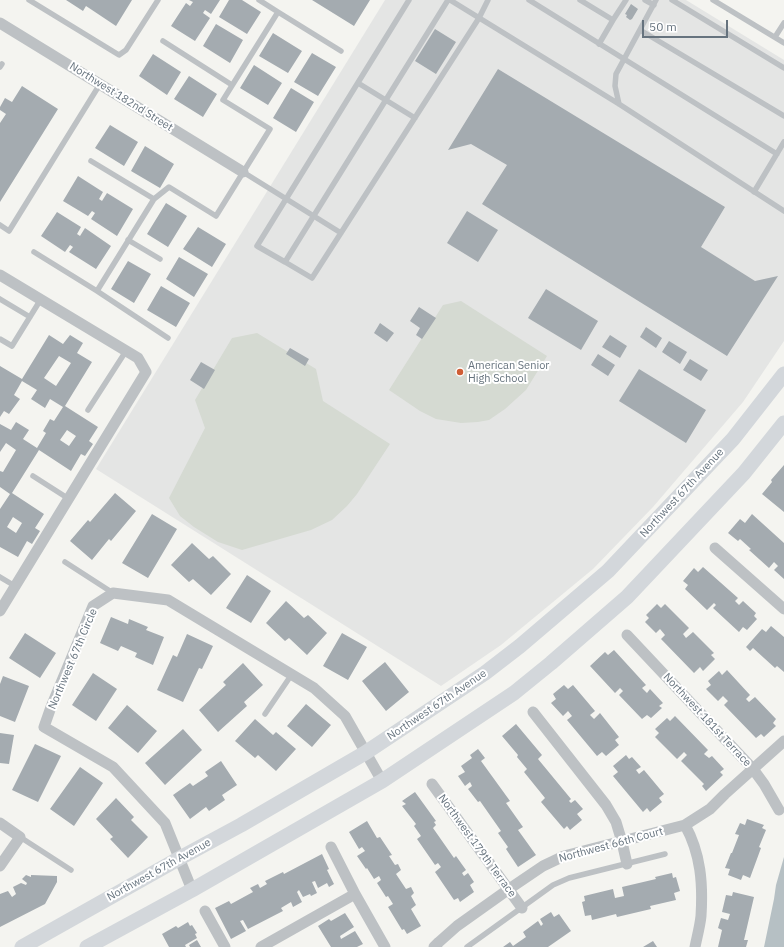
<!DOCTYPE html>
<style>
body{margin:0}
#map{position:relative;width:784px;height:947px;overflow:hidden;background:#f4f4f0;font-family:"IBM Plex Sans",sans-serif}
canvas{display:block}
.scale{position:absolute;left:642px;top:20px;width:86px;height:18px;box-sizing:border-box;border:2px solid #66737e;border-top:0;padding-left:5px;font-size:12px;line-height:14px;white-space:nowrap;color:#66737e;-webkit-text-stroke:3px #fff;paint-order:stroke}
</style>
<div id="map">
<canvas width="784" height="947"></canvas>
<div class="scale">50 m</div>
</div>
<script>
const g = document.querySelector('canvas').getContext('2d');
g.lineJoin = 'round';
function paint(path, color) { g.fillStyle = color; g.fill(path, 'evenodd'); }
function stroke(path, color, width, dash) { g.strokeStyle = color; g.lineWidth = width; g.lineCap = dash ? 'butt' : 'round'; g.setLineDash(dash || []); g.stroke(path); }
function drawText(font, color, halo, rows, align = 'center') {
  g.font = font + ' "IBM Plex Sans",sans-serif'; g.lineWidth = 4; g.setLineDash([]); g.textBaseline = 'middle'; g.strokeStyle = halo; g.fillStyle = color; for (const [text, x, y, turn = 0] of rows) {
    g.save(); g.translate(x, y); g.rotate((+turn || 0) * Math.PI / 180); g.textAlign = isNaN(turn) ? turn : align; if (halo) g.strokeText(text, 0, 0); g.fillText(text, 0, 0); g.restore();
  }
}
paint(new Path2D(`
 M385,0H686L784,60V341L743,402L653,507L593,569L501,645L441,686L96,469Z`), '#e4e5e4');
paint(new Path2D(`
 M461,301L547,356L526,390L505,409L489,420L478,422L461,423L436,419L420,411L389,390L443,305Z
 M257,333L316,369L323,401L390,444L357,494L347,506L332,520L311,530L242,550L218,542L194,527L180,516L169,498L205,428L195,400L232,338Z`), '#d5dad2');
paint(new Path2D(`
 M784,857V947H764L774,899L776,885Z`), '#b6c0c4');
paint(new Path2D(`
 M66,0H132L116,26L86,6L83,11Z
 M189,0H220L211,14L205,10L203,13L210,18L195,41L171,26L186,3L190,6L193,2Z
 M229,0H242L261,12L247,34L219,17Z
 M312,0H370L354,26Z
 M631,4L638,9L632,19L630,20L626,17L627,15L625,14Z
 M216,24L243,40L230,63L203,46Z
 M435,29L456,42L436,74L415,61Z
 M273,33L302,51L288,73L259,56Z
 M312,53L336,67L318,96L294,82Z
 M153,54L181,72L167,95L139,76Z
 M254,65L282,83L268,105L240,88Z
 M498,69L725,207L701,247L755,281L778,276L727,356L482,204L507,165L471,144L448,150Z
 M189,76L217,94L203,117L174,99Z
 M22,86L58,109L0,202V123L6,114L0,110V107L5,98L12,102Z
 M291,88L314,102L296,132L273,118Z
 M110,125L138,142L124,166L95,148Z
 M145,146L174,164L160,188L131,171Z
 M78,176L103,192L99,199L102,201L107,193L133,209L117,236L91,219L95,213L92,211L88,216L63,201Z
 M166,203L187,216L168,247L147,234Z
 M467,211L498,230L478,262L447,243Z
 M57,212L81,227L77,234L80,236L85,228L111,246L96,269L69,252L73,247L70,245L65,252L41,236Z
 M198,227L226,244L212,267L183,249Z
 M179,257L208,274L194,297L166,279Z
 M128,261L151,274L134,303L111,289Z
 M161,286L190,303L176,327L147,310Z
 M546,289L598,321L581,350L528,318Z
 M419,307L436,318L422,339L416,335L420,328L410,321Z
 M380,323L394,333L387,342L374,333Z
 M646,327L662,338L656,348L640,337Z
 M49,335L63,344L70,335L83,343L77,353L92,362L65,406L98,427L89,441L93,444L85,456L81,454L71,471L39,450L12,493L44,514L35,528L40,531L32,544L27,541L18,557L0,547V509L10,494L0,487V471L3,472L16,450L6,443L0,452V424L11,430L16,422L29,430L23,439L37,448L46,433L43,431L50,419L54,421L63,407L50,399L45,408L31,399L37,390L22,381L14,395L20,399L9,414L4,411L0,417V366L22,379ZM59,356L71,363L56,386L44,378ZM67,430L76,436L69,446L60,440ZM13,517L22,523L16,533L7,527Z
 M610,335L627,346L620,358L602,347Z
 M669,341L687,352L680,364L662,352Z
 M290,348L309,359L305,366L286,354Z
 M598,354L615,365L608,376L591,365Z
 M690,359L708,370L701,381L683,370Z
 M201,362L215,370L204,389L190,380Z
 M639,369L706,410L686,443L619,401Z
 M784,465V512L762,494L772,482L771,480Z
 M115,493L136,511L111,541L109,539L92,560L70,541L88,520L90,522Z
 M152,514L177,529L148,578L122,563Z
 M752,514L784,543V579L774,570L778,566L774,562L769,568L749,550L751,549L740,539L738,541L728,533L740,519L745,523Z
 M192,543L209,559L213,556L231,574L211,595L193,579L189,582L171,565Z
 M703,567L738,598L735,601L739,605L743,601L756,613L754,616L757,619L747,630L743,627L739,632L713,608L716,605L714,603L707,610L685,589L688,585L683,581L694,568L698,572Z
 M247,575L271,591L251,623L226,608Z
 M286,601L304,618L308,615L327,633L307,655L289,638L285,641L266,623Z
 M657,604L661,608L665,604L689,628L683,634L686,638L693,632L714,653L711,655L715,659L703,671L700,667L694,673L661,639L665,635L660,629L656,633L645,622L649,618L646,615Z
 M111,617L128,624L129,619L148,627L146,630L164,637L153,665L135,657L137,653L121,646L118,651L100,643Z
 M771,626L784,637V672L777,666L775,668L753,648L750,651L746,647L762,629L766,632Z
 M25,633L56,653L40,678L9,658Z
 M342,633L367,647L348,680L323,666Z
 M187,634L213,646L202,669L199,668L183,702L157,690L173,655L177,657Z
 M614,650L646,685L642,688L647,693L650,689L663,703L659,706L662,708L651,718L647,715L642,719L619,695L623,691L620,688L615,693L590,666L605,652L608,655Z
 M385,662L409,692L386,711L362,681Z
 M243,663L263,685L244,702L247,706L218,732L199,710L226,685L223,682Z
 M727,670L750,695L746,699L749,702L755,697L776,719L773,723L776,726L764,737L761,734L756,738L724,705L728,701L723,696L718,701L706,689L711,685L708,681L719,671L722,675Z
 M93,673L117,689L96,721L72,705Z
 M3,676L29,686L15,722L0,716V684Z
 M564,685L568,689L573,685L595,711L590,715L594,719L600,713L619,737L615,740L619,745L606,756L602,752L597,756L567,720L572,716L568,711L563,716L551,703L556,699L553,694Z
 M306,704L331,725L312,747L287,726Z
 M127,705L157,731L138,753L108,728Z
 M675,716L708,750L704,754L709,758L712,756L724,769L720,772L723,775L706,791L702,786L704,784L681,761L687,755L684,752L677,759L655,737L659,733L655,729L667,718L670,721Z
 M255,719L273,735L276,732L296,749L276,771L258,755L255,758L235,741Z
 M516,724L542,755L538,759L571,799L569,801L571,803L575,800L583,809L577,814L582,820L570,830L567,826L564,829L541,802L545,798L524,772L527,769L517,757L518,755L502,736Z
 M183,729L202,750L165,785L145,763Z
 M0,733L14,735L9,764L0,763Z
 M35,744L61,756L38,802L12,790Z
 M478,749L485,758L481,761L510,801L506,803L523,827L518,830L536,855L518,867L506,849L508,847L498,833L501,831L480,801L478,802L468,789L472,786L470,782L465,786L458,776L465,772L461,766L472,758L470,755Z
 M626,755L629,759L632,757L641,767L636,770L639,774L644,770L664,794L659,798L662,802L650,812L647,808L643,812L613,776L618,772L613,766Z
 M221,761L237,785L222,795L225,800L209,811L206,807L190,819L173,795L190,783L193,786L208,776L205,772Z
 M80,767L103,783L74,826L50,809Z
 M415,792L436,821L434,822L436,825L433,828L454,858L456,856L466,870L462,873L464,876L468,873L474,882L470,885L474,892L460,902L458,898L454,900L435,872L441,867L438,863L435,865L417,839L421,836L414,826L416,824L402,806L406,804L402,801Z
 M116,798L134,817L131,820L148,837L128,858L110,839L113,837L96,819Z
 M747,819L764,825L762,828L766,830L759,847L761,848L750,878L743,875L741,880L728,875L730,869L725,868L731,853H732L739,835L735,834L740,823L745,825Z
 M367,821L377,838L380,837L392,855L389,856L395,865L398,864L401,870L396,874L406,889L411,887L414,893L411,896L416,905L411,909L421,926L407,934L404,929L402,930L388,907L393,904L388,896L386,897L377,883L381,880L379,876L374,879L367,868L366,869L357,856L365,851L362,847L359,849L349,832Z
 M322,854L329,869L327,870L334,884L329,887L327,883L318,888L315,881L312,882L317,893L311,896L310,894L303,897L299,890L297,892L302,902L293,907L291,902L281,908L283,911L248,929L243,920L240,921L246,931L231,939L215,908L229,901L231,904L253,892L250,888L258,884L260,888L267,884L265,881L283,872L284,874Z
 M672,873L673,878L676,877L680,891L674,893L676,900L650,906L651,909L617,917L616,914L592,920L591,915L585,916L582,902L585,901L584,896L613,889L615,898L624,896L622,887L656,879L655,877Z
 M26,875L31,877V875L57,876V882L45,904L0,927V894L8,891L12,897L16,894L13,887L21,883L26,885L27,883L22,879Z
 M733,892L754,897L744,940H748L746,947H718L722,930L718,928L721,918L728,920L730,914L722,912L726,895L732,896Z
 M551,912L554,917L559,914L571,931L548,947H503L510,942L513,946L526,937L523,932L538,921L541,926L543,924L540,919Z
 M345,913L354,927L340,936L341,939L355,931L363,944L357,947H331L318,926L329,919L331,921Z
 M188,922L190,926L192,925L197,933L195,934L197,938L185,945L186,947H169L162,934L176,926L178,928Z
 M197,940L201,947H190L189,945Z
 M653,941L657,947H643Z`), '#a4abb0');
stroke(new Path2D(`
 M29,0L119,55L126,50L158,0
 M259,0L278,12
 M409,0L257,246L285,262L448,0
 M450,0L619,104L784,211
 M529,0L777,154
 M580,0L613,20L626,0
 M645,0L654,5
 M672,0L784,68
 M713,0L784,43
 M640,30L784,116
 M775,37L784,23
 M163,41L232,85
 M599,44L613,20
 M0,67L2,64
 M358,83L415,118
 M619,104L615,86L616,74L656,0
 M91,161L154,199
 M243,172L341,233
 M754,192L784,142
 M0,225L9,231L100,84
 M128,240L160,259
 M34,252L97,291
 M285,262L312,278L479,18L488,0
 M0,299L30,317
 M168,338L97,291L154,199L169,187L216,216L270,129L223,100L278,12L341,51
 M0,339L12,346L41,299
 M88,410L126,351
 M33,476L69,499
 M65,562L113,593
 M0,577L15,586
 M265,714L292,674
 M20,837L71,870
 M467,947L553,885L569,878L665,854`), '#bdc1c4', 5.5);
stroke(new Path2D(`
 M0,23L243,172
 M0,275L138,358L146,372L0,611
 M715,548L784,609
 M627,635L753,769L764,784L779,810
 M533,712L606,805L616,822L622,842L627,864
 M432,784L522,908
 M0,823L20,837L0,866
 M685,825C701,854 703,884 701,916C700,926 697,937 695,947
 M331,847L355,894L385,947
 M192,890L165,823L113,767L44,727L51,707L93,606L113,593L168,600L314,688L345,716L382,781
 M205,911L225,947
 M261,947L355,894
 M434,947L439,942L457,926L509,889L543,866L564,856L685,825L710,809L725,794L784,741`), '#bdc1c4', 11);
stroke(new Path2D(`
 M22,947L180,858L241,825L365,753L485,673L520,646L608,571L733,439L784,374
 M87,947L192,890L382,781L514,693L551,663L627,597L744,473L784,423`), '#d3d7db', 15);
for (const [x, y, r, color] of [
 [460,372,4,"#cf5d35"]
]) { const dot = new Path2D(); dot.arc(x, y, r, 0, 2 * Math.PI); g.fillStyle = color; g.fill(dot); stroke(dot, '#fff', 1.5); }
drawText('11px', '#66737e', '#fff', [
 ["Northwest 182nd Street",121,97,32],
 ["Northwest 67th Avenue",682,493,-47],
 ["Northwest 67th Circle",73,659,-67],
 ["Northwest 67th Avenue",437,705,-34],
 ["Northwest 181st Terrace",707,720,47],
 ["Northwest 66th Court",611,845,-15],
 ["Northwest 179th Terrace",477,846,54],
 ["Northwest 67th Avenue",159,870,-29]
]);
drawText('11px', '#66737e', '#fff', [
 ["American Senior",468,366],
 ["High School",468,379]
], 'left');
</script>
